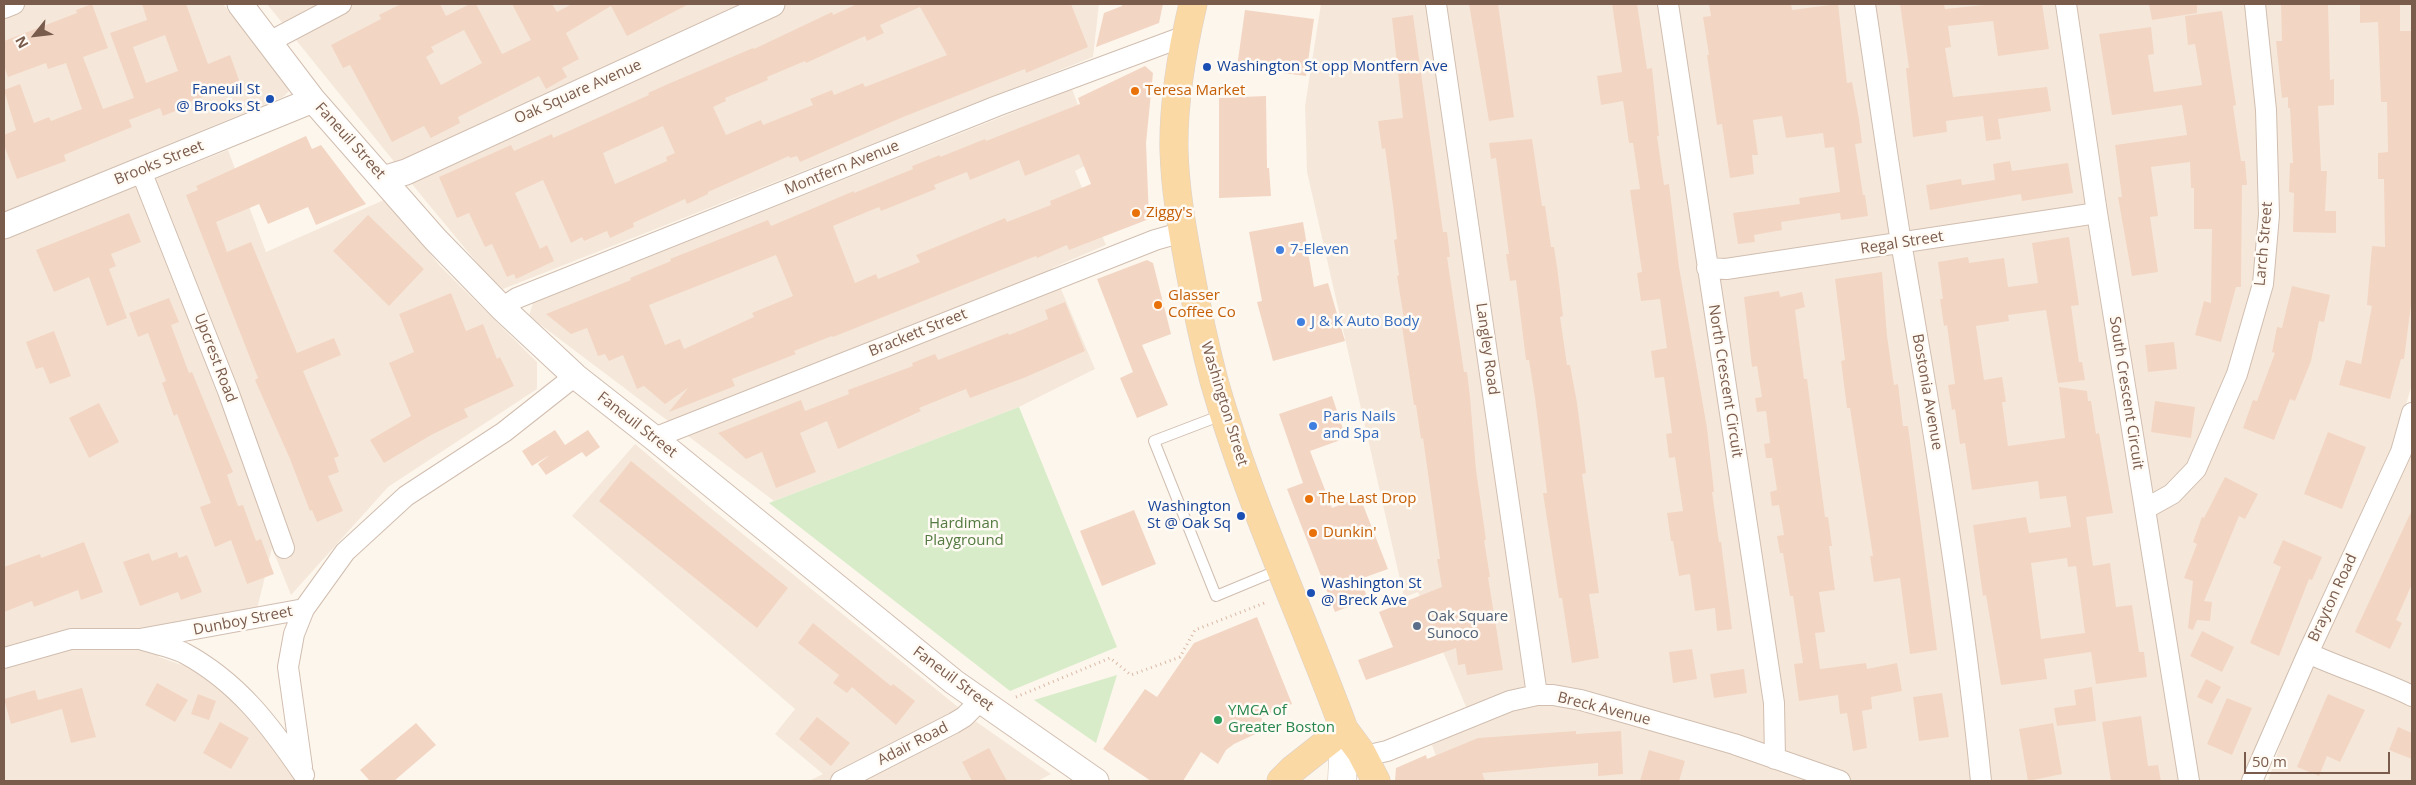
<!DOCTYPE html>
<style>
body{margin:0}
#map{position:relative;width:2416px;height:785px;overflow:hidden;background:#fdf6ec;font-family:"Open Sans",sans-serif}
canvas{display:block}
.frame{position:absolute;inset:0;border:5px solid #7a5c4d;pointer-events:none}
.north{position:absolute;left:10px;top:10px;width:50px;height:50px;-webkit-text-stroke:4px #fffaf3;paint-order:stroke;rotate:241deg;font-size:14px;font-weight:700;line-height:20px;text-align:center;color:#7a5c4d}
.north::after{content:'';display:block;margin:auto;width:18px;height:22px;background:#7a5c4d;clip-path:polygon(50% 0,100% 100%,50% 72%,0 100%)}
.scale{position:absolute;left:2244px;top:752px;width:146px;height:22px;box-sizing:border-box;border:2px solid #7a5c4d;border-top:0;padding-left:6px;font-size:15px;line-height:18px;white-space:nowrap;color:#7a5c4d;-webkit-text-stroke:4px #fffaf3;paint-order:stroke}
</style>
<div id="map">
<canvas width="2416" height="785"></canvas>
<div class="frame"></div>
<div class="north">N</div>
<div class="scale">50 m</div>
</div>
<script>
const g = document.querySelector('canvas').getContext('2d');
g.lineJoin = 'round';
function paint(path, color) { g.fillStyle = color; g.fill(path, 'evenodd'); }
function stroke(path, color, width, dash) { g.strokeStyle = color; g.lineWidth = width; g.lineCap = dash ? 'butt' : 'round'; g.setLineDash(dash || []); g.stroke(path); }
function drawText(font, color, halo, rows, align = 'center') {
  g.font = font + ' "Open Sans",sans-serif'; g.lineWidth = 5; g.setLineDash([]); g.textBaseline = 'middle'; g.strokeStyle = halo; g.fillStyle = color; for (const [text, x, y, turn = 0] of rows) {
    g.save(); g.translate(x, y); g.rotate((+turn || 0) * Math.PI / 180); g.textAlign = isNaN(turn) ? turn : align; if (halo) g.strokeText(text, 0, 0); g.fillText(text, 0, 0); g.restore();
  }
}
paint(new Path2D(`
 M4,4H223L288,82L289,91L283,97L4,212Z
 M267,4H1099L1093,57L503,289L488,276L425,200Z
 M1321,4H2412V384L2391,456L2251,781H1445L1432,745L1474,726L1418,592L1404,597L1307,172L1305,106Z
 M1072,89L1098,159L1075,171L1106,245L1052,268L1095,369L1019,407L774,501L529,316L533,303Z
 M228,150L266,252L386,199L440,266L537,362V389L388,487L291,595L272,548L256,613L154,626L159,657L196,670L240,702L297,781H4V239Z
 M2412,438V781H2268L2283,736Z
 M635,444L713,510L978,723L1051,774L1038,781H809L823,774L775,734L795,709L572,516Z`), '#f5e8da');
paint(new Path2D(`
 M1019,407L1117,647L1010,691L769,503Z
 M1117,675L1096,743L1034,700Z`), '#d8ecc9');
paint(new Path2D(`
 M92,4L108,48L83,57L103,109L134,98L110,33L147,20L142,4H186L208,64L230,55L240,83L184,104L185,107L163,116L160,108L129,120L132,127L64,155L66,161L17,179L4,145V135L16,130L4,90L20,84L34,123L49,117L51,121L82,109L66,63L48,69L46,63L8,77L4,66V41L77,13L76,10ZM165,35L178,71L146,83L133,47Z
 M401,4H440L446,16L470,4H476L502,54L531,40L512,4H552L557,12L572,4H689L627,36L611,6L566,33L579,59L562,68L567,77L546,89L539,76L458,117L460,123L431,138L424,126L392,142L350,65L343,68L331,45L381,19L379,15ZM464,30L482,63L441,85L426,57L434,52L431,47Z
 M857,4H1071L1088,47L1026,73L1025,69L903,117L800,162L797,156L790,158L789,156L708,192V194L687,204L685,199L633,223L634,227L610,238L607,231L584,241L582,237L571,243L543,180L515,193L540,249L547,245L554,261L516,279L514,274L507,277L492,244L485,247L469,213L457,218L439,177L511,145L514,151L552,134L553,138L649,95L648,93L668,84L753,48L754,49L832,12L833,15ZM920,7L947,55L865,87L863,83L834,95L832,90L810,99L813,105L763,125L761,120L726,135L713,107L726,101L725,98L768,80L767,77L805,61L806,63L865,36L867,41L884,33L880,25ZM663,126L675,153L666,157L667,161L615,184L603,153Z
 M1122,4H1163L1159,23L1096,47L1104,13L1122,6Z
 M1469,4H1498L1514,117L1489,121Z
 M1612,4H1637L1647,69L1652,68L1659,136H1657L1664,185L1669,184L1679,267L1707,428L1714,492H1712L1719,542H1721L1732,629L1717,631L1715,608L1695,611L1690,574L1679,576L1673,541H1671L1667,513L1683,511L1675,457L1669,458L1666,434L1672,433L1664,377L1655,378L1651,351L1667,348L1660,299L1641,301L1637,273L1642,272L1630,190L1640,189L1633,143H1629L1623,101L1601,105L1597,76L1622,72Z
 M1709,4H1791L1792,10L1838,4L1847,83L1852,82L1859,119L1862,143L1855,144L1863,195H1865L1868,216L1841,220L1840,213L1781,222L1782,230L1754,235L1755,242L1738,244L1733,213L1800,204L1799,198L1840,192L1834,147L1825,148L1823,133L1786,138L1782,116L1753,120L1758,155H1752L1754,174L1730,178L1722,124L1717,125L1707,55H1709L1703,17L1711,16Z
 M1900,4H1944L1945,9L1994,4H2042L2049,49L1998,56L1993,21L1948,26L1951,47L1945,48L1953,97L2047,87L2051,111L1998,119L2001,139L1986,141L1983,116L1946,121L1947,132L1913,137L1906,68H1909Z
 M2149,4H2197V13L2152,20Z
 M2281,4H2328L2330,80L2334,79V105L2318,106L2321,171H2327L2325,211H2336V233L2293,232L2294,193L2289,192L2290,163H2293L2290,108H2288V97L2282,98L2276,41H2282Z
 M2360,4H2400V31H2412V297L2404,359H2401L2390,399L2339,385L2346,360L2361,364L2372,306L2367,305L2372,246L2385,247L2384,179H2378V153L2388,152L2387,102H2381L2378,22L2360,23Z
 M1245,10L1314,19L1306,76L1237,67Z
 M2222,11L2236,105L2233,106L2241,161H2245L2247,185H2242L2241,287H2236L2221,342L2195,335L2204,301L2211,303L2212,229H2194V188H2191L2190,162L2151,167L2158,216L2150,217L2158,272L2132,276L2118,197H2122L2115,145L2187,135L2182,105L2112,115L2099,34L2151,27L2154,54L2148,55L2154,92L2202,85L2195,44L2188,45L2185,16Z
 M1413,15L1443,232H1447L1450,257H1447L1464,372H1467L1470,397L1476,470L1486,540H1484L1490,577H1488L1503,670L1467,675L1465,664L1458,665L1456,648L1366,680L1358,660L1393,647L1379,612L1442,587L1437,559H1440L1423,438L1421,439L1416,405H1414L1401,320L1404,319L1397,276L1399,275L1394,240L1397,239L1393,205L1385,148L1382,149L1378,121L1403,118L1392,18Z
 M1145,66L1153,73L1146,143L1149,219L1069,250L1067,245L1037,258L1036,256L833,337L832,336L794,351L796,354L732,379L735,386L669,412L688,388L665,404L644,386L637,389L623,355L609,361L605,354L598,356L587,328L571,334L546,314L631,280L630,278L671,261L670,259L768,220L771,226L854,191V193L913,169L912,166L940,155V157L985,139L986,141L1080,104L1078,98ZM1079,154L1091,184L1050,201L1051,205L1007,222L1005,218L916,255L920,262L878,279L876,274L855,283L833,226L879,207L881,211L936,189L934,185L967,172L970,180L1019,160L1025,176ZM776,255L793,296L752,313L754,317L684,349L680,339L665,345L649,305Z
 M1266,96L1267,168H1269L1271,196L1219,198V98Z
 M306,136L312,149L321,145L366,204L316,225L308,207L268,224L259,204L216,222L227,252L251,242L297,353L334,338L341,355L303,371L339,456L334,458L339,472L328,476L343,511L317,522L312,510L310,511L290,459L255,380L258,378L186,195L198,190L196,186Z
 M1532,139L1542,206H1545L1551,247H1554L1558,274L1563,316L1560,317L1567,365H1570L1577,403L1586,473L1582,474L1599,593L1589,594L1599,658L1572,663L1562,598H1559L1543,493H1547L1535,398L1529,360H1526L1516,280L1510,281L1506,254H1509L1496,158L1491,159L1489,143Z
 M2010,161L2012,171L2068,163L2073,193L2022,201L2021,194L1930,210L1926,185L1961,179L1962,185L1995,180L1993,164Z
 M129,213L141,242L111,254L116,266L109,269L127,318L107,326L89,277L54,292L36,250Z
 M368,215L424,269L389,306L333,251Z
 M1303,222L1314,287L1328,283L1345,341L1273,361L1257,302L1262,301L1249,232Z
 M2069,237L2079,305L2071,306L2079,362H2082L2085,380L2058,383L2046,310L2008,315L2009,321L1976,326L1984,380L2002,377L2006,402H2002L2008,446L2065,438L2059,387L2087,391L2088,401H2091L2096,434L2099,433L2113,513L2086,517L2093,566L2110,563L2116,607L2132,605L2139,652H2144L2147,677L2096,684L2091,652L2044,659L2047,679L2001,685L1986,595L1983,596L1973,525L2026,517L2029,533L2071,527L2066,496L2040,499L2038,481L1972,490L1965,443L1960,444L1955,409L1952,410L1948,385L1955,384L1947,325L1944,326L1940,299H1943L1938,262L1968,257L1969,263L2004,258L2008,287L2038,283L2032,243ZM2067,558L2068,567L2076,566L2085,633L2041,639L2031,563Z
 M1147,260L1153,263L1171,334L1142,345L1168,405L1137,418L1120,378L1133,372L1097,279Z
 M1882,272L1887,336L1894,385L1898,384L1903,426H1908L1937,650L1910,654L1900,578L1874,582L1870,556H1873L1850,408H1847L1841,361L1845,360L1835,279Z
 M2292,286L2330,295L2324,322L2319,321L2311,361L2295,401L2290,399L2274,440L2243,428L2253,400L2257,401L2275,353L2272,352L2277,327L2282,328Z
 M1779,291L1780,297L1802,292L1805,307L1795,310L1804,379H1807L1825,517H1828L1832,546H1829L1835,590L1819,592L1825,632L1815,633L1820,669L1866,663L1867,669L1897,663L1902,691L1871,697L1872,709L1862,711L1867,748L1853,751L1847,713L1840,714L1838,695L1799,701L1794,664L1803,663L1793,596H1790L1783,553H1780L1777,536L1784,535L1779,505L1772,506L1770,492L1777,490L1772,458H1766L1764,444L1770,443L1766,411L1757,412L1755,398L1762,397L1757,366L1752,367L1744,297Z
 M451,293L466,331L483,324L497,359L500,357L514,386L464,409L468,417L431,435L384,463L370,440L411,416L389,363L414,352L399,314Z
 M169,298L179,322L171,325L189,373L192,372L233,472L227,475L238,506L243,505L256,541L261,539L274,574L247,584L231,540L215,547L200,507L211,503L177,414L174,416L162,383L166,381L148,333L138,337L129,313Z
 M1065,302L1085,351L1026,377L970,398L966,389L919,408L921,411L838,449L827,421L800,433L816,472L776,488L762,452L746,459L718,433L801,400L805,411L849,394L848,390L913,366L912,363L935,354L938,360L1008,333L1009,335L1048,319L1045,310Z
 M54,331L71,376L50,384L43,367L36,369L26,342Z
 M2174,342L2177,369L2148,372L2145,345Z
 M1332,396L1346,438L1310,451L1332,508L1360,497L1388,569L1360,579L1368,599L1335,612L1287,489L1303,483L1279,414Z
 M2155,401L2195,407L2191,438L2151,432Z
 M99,403L119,442L89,458L69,418Z
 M555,430L565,445L588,430L600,447L586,457L582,452L546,475L538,464L550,455L532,466L522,451Z
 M2328,432L2366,447L2342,509L2304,494Z
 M631,461L788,588L757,628L599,501Z
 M2225,477L2258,494L2245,519L2239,516L2204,601L2212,602L2210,621L2197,620L2193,630L2188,628L2193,581L2184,578L2197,544L2193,542L2202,517L2204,518Z
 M1134,510L1156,564L1102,586L1080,531Z
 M2412,510V584L2396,620L2402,623L2390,649L2355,632Z
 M2283,540L2322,557L2312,580L2309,579L2279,656L2250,643L2281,567L2273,563Z
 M84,542L103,592L81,600L78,590L34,607L32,601L4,612V567L40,554L41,558Z
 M177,552L179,558L187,555L202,592L181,600L178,592L140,606L123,562L149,553L152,561Z
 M1257,617L1292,704L1261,717L1266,729L1234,744L1226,750L1218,764L1201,752L1183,781H1151L1103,749L1145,689L1157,697L1194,643Z
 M813,623L891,686L893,684L915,701L896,725L852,687L847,693L833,683L839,675L798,643Z
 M2202,631L2234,647L2222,672L2190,656Z
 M1692,649L1697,679L1673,683L1669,652Z
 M1744,669L1747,693L1714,698L1710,674Z
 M2206,679L2221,687L2212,704L2197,697Z
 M157,683L188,700L175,722L145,705Z
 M2092,687L2096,721L2057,726L2054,708L2076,705L2074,690Z
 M82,688L96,737L71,743L62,709L11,724L4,699L35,690L38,700Z
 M1942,693L1949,737L1919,741L1913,697Z
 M198,694L216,701L209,720L191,714Z
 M2328,694L2365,710L2340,762L2327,756L2319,776L2297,767Z
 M2227,698L2252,708L2232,755L2207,744Z
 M2141,716L2148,766L2158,765L2161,781H2111L2102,722Z
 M817,717L850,743L831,766L799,739Z
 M220,722L249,738L231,769L203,753Z
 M416,723L436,745L394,781H370L360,770Z
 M2053,723L2062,774L2028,781L2019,729Z
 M2398,727L2412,733V759L2389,750Z
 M1576,731V734L1621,731L1623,774L1598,776V763L1482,773L1485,781H1395L1396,768L1426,755L1427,759L1478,738Z
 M989,748L1007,781H972L962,762Z
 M1649,750L1685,761L1679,781H1640Z`), '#f3d5c3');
const service = new Path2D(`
 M1222,415L1154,441L1216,596L1281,569`);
const minor = new Path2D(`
 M1436,4L1537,695
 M1668,4L1774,703L1775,759
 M1865,4C1877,83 1888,163 1901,242C1932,421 1963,600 1981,781
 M2066,4L2097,213L2189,781
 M4,8L14,4
 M269,42L341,4
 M141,171L228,391L284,548
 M1707,268L1726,269L2097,213
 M502,308L517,298L997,106L1185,36
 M654,438L1155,240L1183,232
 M2145,509L2172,494L2196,469L2237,374L2263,284L2269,215L2266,110L2255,4
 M143,640C156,644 172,647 184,653C238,682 270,725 304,775
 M2308,653C2342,669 2378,679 2412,696
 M4,658L71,639H140L304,609L345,552L406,496L504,432L575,376
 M1351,759L1387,751L1510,701L1537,695H1553L1581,700L1734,744L1840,781
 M302,767L288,667L294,634L304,609
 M841,781L954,723L964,717L980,701
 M2252,781L2308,653L2401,452L2412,413`);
const tertiary = new Path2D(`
 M240,4L313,100L435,239L502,308L575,376L654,438L954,682L1096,781
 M383,179L406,172L772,4
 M4,226L313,100`);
const secondary = new Path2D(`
 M1342,781L1344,729`);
const primary = new Path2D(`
 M1193,4C1182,51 1173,101 1174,150C1175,189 1182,228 1189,266C1196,305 1204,343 1214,381C1248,500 1301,613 1344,729L1361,752L1376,781
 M1281,781L1292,770L1344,729`);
stroke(service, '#d1beb0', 12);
stroke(minor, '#d1beb0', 22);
stroke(tertiary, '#d1beb0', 27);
stroke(secondary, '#d6c0b0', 29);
stroke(primary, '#dad1cd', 29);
stroke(new Path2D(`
 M1016,697L1110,658L1131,675L1180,657L1195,630L1267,602`), '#d9b8a5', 3, [1, 4]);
stroke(service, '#fff', 10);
stroke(minor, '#fff', 20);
stroke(tertiary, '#fff', 25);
stroke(secondary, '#fff', 28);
stroke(primary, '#fbd9a5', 28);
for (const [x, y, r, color] of [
 [1207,67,5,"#1a4fb4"],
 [1135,91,5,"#e8710a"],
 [270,99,5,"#1a4fb4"],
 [1136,213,5,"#e8710a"],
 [1280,250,5,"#3f7fe0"],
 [1158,305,5,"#e8710a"],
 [1301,322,5,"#3f7fe0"],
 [1313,426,5,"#3f7fe0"],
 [1309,499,5,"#e8710a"],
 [1241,516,5,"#1a4fb4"],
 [1313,533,5,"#e8710a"],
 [1311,593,5,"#1a4fb4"],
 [1417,626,5,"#5c6f8a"],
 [1218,720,5,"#2e9e5b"]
]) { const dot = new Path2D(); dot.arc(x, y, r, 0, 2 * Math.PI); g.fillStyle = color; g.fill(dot); stroke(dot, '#fffaf3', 2); }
drawText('15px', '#164399', '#fffaf3', [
 ["Washington St opp Montfern Ave",1217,67],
 ["Faneuil St",260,90,"right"],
 ["@ Brooks St",260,107,"right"],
 ["Washington",1231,507,"right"],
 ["St @ Oak Sq",1231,524,"right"],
 ["Washington St",1321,584],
 ["@ Breck Ave",1321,601]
], 'left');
drawText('15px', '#c56008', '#fffaf3', [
 ["Teresa Market",1145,91],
 ["Ziggy's",1146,213],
 ["Glasser",1168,296],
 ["Coffee Co",1168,313],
 ["The Last Drop",1319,499],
 ["Dunkin'",1323,533]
], 'left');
drawText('15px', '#7a5c4d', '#fffaf3', [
 ["Oak Square Avenue",578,92,-24],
 ["Faneuil Street",350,141,48],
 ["Brooks Street",159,163,-22],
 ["Montfern Avenue",842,168,-22],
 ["Regal Street",1902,243,-9],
 ["Larch Street",2264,244,-85],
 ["Brackett Street",918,333,-22],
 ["Langley Road",1487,349,82],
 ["Upcrest Road",215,358,69],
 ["North Crescent Circuit",1725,381,81],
 ["Bostonia Avenue",1927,392,80],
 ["South Crescent Circuit",2126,393,81],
 ["Washington Street",1224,404,73],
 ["Faneuil Street",637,425,38],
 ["Brayton Road",2333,598,-65],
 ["Dunboy Street",243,621,-11],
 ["Faneuil Street",953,679,37],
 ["Breck Avenue",1604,709,14],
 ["Adair Road",913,744,-27]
]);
drawText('15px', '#366cbe', '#fffaf3', [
 ["7-Eleven",1290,250],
 ["J & K Auto Body",1311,322],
 ["Paris Nails",1323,417],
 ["and Spa",1323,434]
], 'left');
drawText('15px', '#537a41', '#fffaf3', [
 ["Hardiman",964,524],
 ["Playground",964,541]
]);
drawText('15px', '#4e5e75', '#fffaf3', [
 ["Oak Square",1427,617],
 ["Sunoco",1427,634]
], 'left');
drawText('15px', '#27864d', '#fffaf3', [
 ["YMCA of",1228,711],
 ["Greater Boston",1228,728]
], 'left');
</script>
